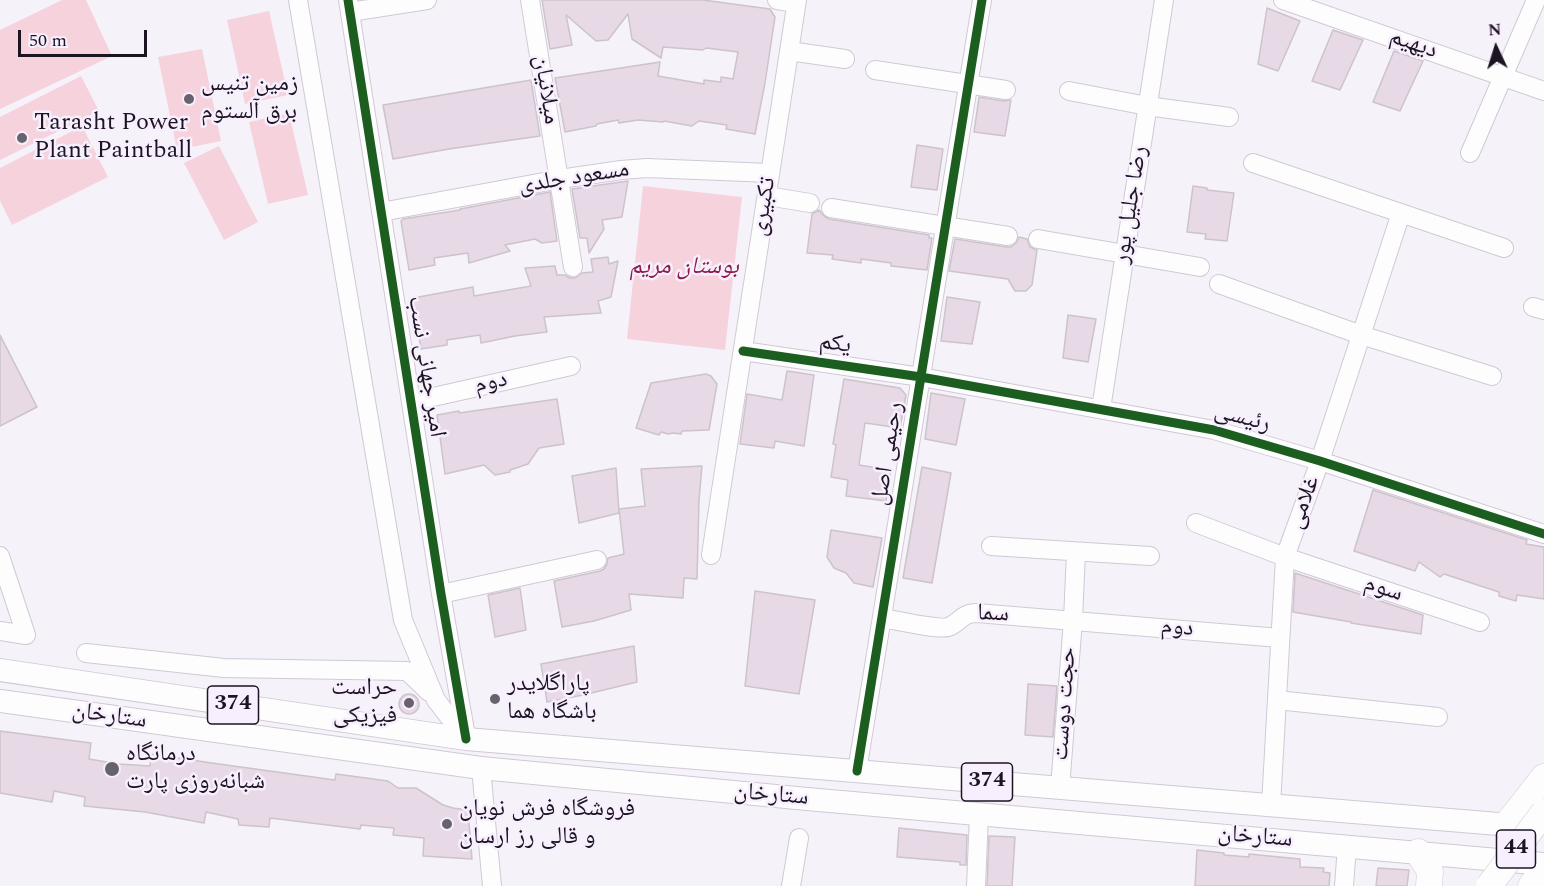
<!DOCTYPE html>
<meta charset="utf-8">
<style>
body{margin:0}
#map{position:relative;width:1544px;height:886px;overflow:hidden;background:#f6f2fa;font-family:Spectral,serif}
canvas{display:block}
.north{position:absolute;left:1466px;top:18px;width:60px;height:60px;-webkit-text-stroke:4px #f7effd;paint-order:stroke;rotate:356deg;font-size:16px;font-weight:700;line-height:24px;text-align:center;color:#1c1521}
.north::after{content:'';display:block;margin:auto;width:21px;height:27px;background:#1c1521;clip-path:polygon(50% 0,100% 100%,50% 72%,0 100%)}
.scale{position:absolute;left:18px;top:30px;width:129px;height:27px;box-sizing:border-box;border:3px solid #1c1521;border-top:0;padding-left:8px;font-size:18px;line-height:21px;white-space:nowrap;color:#1c1521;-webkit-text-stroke:4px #f7effd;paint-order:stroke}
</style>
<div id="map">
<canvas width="1544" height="886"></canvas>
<div class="north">N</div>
<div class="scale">50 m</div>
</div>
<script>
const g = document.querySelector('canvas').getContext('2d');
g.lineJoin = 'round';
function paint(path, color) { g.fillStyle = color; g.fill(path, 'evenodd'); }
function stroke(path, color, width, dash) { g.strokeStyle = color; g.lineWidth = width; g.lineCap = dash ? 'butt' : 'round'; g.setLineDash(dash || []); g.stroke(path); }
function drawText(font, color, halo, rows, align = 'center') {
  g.font = font + ' Spectral,"Noto Naskh Arabic",serif'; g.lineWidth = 5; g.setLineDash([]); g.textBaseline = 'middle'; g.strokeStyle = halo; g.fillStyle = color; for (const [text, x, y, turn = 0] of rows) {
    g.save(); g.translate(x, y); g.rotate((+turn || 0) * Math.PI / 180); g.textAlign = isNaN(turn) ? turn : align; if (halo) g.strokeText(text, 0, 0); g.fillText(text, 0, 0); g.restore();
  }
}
paint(new Path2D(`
 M62,0H86L112,56L0,109V30Z
 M269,11L288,95L245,104L227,20Z
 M202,49L221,141L177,150L158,57Z
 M81,76L99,111L0,160V117Z
 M289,113L308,195L268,204L249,122Z
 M82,126L108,177L12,225L0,201V168Z
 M219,146L258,222L224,240L184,163Z
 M643,186L742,197L725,350L627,339Z`), '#f6d2dd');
const building = new Path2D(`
 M542,0H703L770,9L775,17L765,83L755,134L726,129L727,125L699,121L692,126L664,121L663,122L638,120L619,123L618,120L597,124L596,126L565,132L555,78L660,62L658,76L704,84V80L721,82V77L733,79L738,52L706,48L703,50L663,47L661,58L632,39L628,14L608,40L596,41L566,15L572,45L550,49Z
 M1267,8L1300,21L1278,71L1258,64Z
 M1333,30L1363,40L1340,90L1312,81Z
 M1394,51L1423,61L1400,111L1373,102Z
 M531,80L540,136L449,149L393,159L383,105Z
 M979,97L1004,101L1011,100L1005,136L974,132Z
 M917,145L943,149L937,190L911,187Z
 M628,181L622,217L602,220L604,229L589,253L587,238H580L572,189Z
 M1193,186L1207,188V190L1234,193L1227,241L1205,239L1206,234L1187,232Z
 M550,192L557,241L542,243L535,239L505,245L510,251L469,263L468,253L434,258L435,265L409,270L401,221L403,219L460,210V209Z
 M819,210L824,216L829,219L929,235V238H932L927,270L891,266V263L861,259V263L832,259L833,255L807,253L812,214Z
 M1019,237L1027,239L1030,247L1037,250L1032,285L1026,291H1015L1008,279L949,271L955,239L1007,247H1011L1016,243Z
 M608,257L609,264L618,261L611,297L598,301L601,313L544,317L547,332L515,336L481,343L480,335L447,340V345L421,349L413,298L473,287L474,296L531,286L525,268L555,266L557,275H565L570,278H575L582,273L593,272L591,259Z
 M947,297L980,302L972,344L941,341Z
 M1068,315L1096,319L1088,362L1063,358Z
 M0,335L37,407L0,426Z
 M787,371L814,375L804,446L775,441L774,448L740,444L747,394L782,400Z
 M706,374L711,376L717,384L709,430L682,431L681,434L673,433L668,434L661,432L659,435L636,428L651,383Z
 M844,379L900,388L906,395L900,428L865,423L859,465L891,470L886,501L846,496L848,480L831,477L836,445L833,444Z
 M931,393L965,399L956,445L925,439Z
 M557,399L564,444L539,448L528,464L510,470V472L495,475L484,465L445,474L437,415L459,411V413Z
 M702,466L699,500L697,579L684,578L683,598L629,594L631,610L594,621L562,627L554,581L600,571L604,569L607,564L608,558L624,554L619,509L645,506L641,469Z
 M922,467L951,473L932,583L903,578Z
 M616,468L619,513L579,523L572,476Z
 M1373,490L1527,540L1526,544L1544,547V599L1517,595L1516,601L1499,596V592L1444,574L1440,577L1419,562L1415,571L1354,551Z
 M831,530L882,538L873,587L854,583L846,573L834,568L827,557Z
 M1295,573L1423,615L1421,634L1351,623V622L1293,612Z
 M520,588L526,630L495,637L488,595Z
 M755,591L815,600L799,694L745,686Z
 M634,646L637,682L583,695L547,702L541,664Z
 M1028,684L1057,686L1053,737L1025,735Z
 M399 704a10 10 0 1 1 20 0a10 10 0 1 1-20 0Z
 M0,731L91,743L89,759L119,764L150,766L151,754L212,763L335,780L336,774L388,781L398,788H416L443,805L453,808L468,810L472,859L423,856L424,838L393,835L394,828L361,825L360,829L270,818L269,827L239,825L238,819L206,812L204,823L145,812L84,806L85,797L54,791L52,802L0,793Z
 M899,828L967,835L966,865H960V862L897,857Z
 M989,836L1015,837L1012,886H987Z
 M1197,850L1224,853V855L1249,857V854L1300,859V867L1324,868L1323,872L1330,873L1329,886H1195Z
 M1378,868L1409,870L1407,886H1376Z`);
paint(building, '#e7d9e6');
stroke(building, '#ccc3cb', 1.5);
const minor = new Path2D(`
 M298,0L403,620L436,700L466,739
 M348,0L441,594L466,736
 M530,0L573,267
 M777,0L796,3
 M1283,0L1544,91
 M350,12L427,0
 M789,51L845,59
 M875,70L1006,90
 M1069,91L1147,106L1229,117
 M1470,153L1536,0
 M1253,163L1504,248
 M767,196L810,203
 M831,208L1008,236
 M381,212L560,179L621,170L647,168L770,173
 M1038,239L1200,267
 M1219,284L1361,335L1492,376
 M1533,307L1544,310
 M743,351L921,377L1214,430L1320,461L1544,534
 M411,402L571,366
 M1101,409L1164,0
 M1196,523L1285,557L1480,622
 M991,546L1150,556
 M711,555L797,0
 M0,556L26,635L0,631
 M441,594L597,560
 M882,618C895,620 937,630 948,627C960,623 961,613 977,613L1280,638
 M86,653L224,668L407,671L429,692
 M1277,700L1438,717
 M481,768L492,886
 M857,771L982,0
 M1060,788L1073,620L1076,552
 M1271,805L1285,557L1320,461L1401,213
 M791,886L799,838
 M976,886L979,814
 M1344,886L1347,846`);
const major = new Path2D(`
 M0,670L466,739L1523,826
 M0,701L481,768L807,799L1544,864`);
const highway = new Path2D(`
 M1507,824L1544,777
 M1418,852L1430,871L1429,886
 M1531,886L1544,869`);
stroke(minor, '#cfc9d4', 20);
stroke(major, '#cfc9d4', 24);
stroke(highway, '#cfc9d4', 27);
stroke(minor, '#fefdfe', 18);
stroke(major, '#fefdfe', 22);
stroke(highway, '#fefdfe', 26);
const highwayBridge = new Path2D(`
 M1489,886L1544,812`);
stroke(highwayBridge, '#cfc9d4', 27, []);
stroke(highwayBridge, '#fefdfe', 26);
stroke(new Path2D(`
 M348,0L441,594L466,739
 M743,351L921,377L1214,430L1320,461L1544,534
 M857,771L982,0`), '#1b5e20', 9);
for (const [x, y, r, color] of [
 [189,99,6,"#68626d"],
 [22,138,6,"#68626d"],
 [495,699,6,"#68626d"],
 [409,703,6,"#68626d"],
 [112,769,8,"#68626d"],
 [447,824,6,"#68626d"]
]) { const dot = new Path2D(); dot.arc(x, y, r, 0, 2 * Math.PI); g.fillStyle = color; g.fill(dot); stroke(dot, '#f7effd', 2); }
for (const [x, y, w] of [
 [233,705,51],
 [987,782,51],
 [1516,849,39]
]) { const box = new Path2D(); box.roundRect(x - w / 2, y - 19, w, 38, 4.5); g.fillStyle = '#f7effd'; g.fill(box); stroke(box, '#1c1521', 1.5); }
drawText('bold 22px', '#1c1521', null, [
 ["374",233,705],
 ["374",987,782],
 ["44",1516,849]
]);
drawText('24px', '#1c1521', '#f7effd', [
 ["دیهیم",1413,45,19],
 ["میلانیان",545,90,81],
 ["مسعود جلدی",574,179,-9],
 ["رضا جلیل پور",1132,205,-81],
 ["تکبیری",765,207,-81],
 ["یکم",835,345,8],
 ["امیر جهانی نسب",425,367,81],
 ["دوم",491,384,-13],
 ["رئیسی",1242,419,15],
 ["رحیمی اصل",889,454,-81],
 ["غلامی",1305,503,-70],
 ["سوم",1383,590,18],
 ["سما",993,615,2],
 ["دوم",1177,629,5],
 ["حجت دوست",1066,704,-86],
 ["ستارخان",109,717,8],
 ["ستارخان",771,796,5],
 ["ستارخان",1255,838,5]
]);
drawText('24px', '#1c1521', '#f7effd', [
 ["زمین تنیس",201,85],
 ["برق آلستوم",201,113],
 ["Tarasht Power",34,124],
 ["Plant Paintball",34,152],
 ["پاراگلایدر",507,685],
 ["باشگاه هما",507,713],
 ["حراست",397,689,"right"],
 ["فیزیکی",397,717,"right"],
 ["درمانگاه",126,755],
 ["شبانه‌روزی پارت",126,783],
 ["فروشگاه فرش نویان",459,810],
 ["و قالی رز ارسان",459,838]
], 'left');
drawText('italic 24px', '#8b1c47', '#f7effd', [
 ["بوستان مریم",684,268]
]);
</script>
